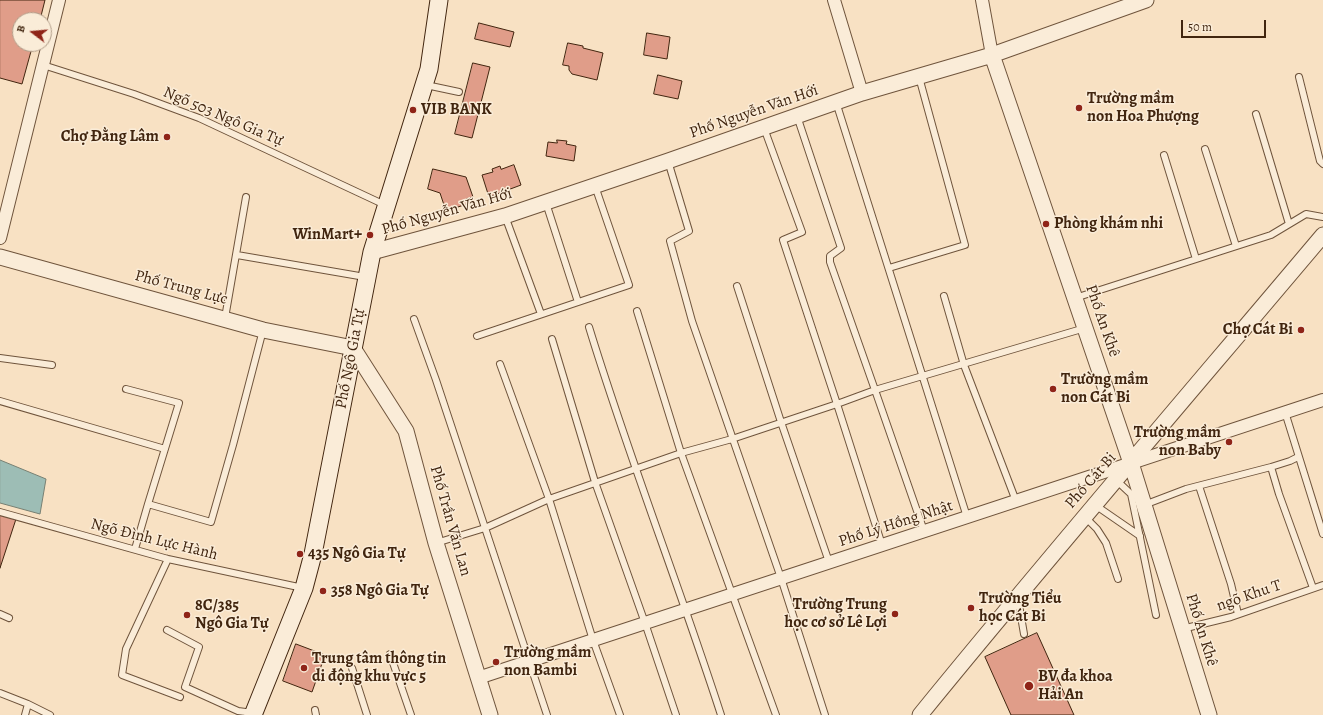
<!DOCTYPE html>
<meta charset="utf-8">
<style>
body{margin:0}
#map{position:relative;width:1323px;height:715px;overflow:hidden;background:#f8e1c3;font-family:Alegreya,serif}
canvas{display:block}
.north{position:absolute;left:12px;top:12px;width:40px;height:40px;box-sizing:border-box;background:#faecd8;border:1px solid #b09c88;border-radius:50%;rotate:286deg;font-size:11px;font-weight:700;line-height:16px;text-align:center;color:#41250f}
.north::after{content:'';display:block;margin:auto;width:14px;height:18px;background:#8f2418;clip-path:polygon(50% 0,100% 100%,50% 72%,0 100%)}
.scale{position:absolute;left:1181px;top:20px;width:85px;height:18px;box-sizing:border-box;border:2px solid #41250f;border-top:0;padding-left:5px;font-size:12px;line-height:14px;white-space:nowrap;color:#41250f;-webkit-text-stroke:3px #faecd8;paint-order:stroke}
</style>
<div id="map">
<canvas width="1323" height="715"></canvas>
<div class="north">B</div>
<div class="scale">50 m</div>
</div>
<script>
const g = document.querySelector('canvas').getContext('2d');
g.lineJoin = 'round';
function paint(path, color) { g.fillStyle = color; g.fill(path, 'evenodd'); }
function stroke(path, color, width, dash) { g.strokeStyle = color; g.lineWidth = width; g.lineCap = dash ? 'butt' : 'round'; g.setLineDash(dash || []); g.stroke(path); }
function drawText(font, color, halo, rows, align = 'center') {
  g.font = font + ' Alegreya,serif'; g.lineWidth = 3; g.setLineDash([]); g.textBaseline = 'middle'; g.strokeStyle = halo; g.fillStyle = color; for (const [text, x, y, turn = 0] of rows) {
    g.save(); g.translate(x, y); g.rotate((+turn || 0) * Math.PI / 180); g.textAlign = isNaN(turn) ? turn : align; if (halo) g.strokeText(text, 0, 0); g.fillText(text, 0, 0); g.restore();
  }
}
const water = new Path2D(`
 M0,460L46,479L40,514L0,503Z`);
paint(water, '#9dbdb5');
stroke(water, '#788073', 1);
const building = new Path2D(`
 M0,0H45L40,20H20V44H33L22,84L0,78Z
 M479,23L514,32L510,47L475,39Z
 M647,33L670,37L667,59L644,55Z
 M568,43L583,46V48L603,53L597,80L572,74L569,70V66L563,65Z
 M473,63L490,67L472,138L455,134Z
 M658,75L682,81L678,99L654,94Z
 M557,140L567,141L566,144L576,146L574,161L546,156L548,142L557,143Z
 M514,165L521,185L489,197L482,175L493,172L492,169L500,166L501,169Z
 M433,169L466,177L473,197L466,199L467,204L446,211L440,193L428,189Z
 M0,514L16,519L0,568Z
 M1037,633L1074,715H1011L985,657Z
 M296,644L325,655L312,692L283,681Z`);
paint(building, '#e09d89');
stroke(building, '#41250f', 1);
const service = new Path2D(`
 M43,65L134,94L199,118L385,205
 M1299,77L1320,161L1323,164
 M426,85L459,92
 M836,102L967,517
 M1256,114L1289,224
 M797,116L841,248L830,256V262L875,390L924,531
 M764,128L802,232L783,240L837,404L882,545
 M1205,149L1236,246
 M1164,155L1196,259
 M668,161L689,231L670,241L692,321L781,578L825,715
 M546,203L578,302
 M505,216L541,314
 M237,255L365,277
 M889,268L965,245L919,77
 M737,286L781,422L829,562
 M944,296L964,365L1016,501
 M1075,298L1271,235L1306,214L1323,217
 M637,311L681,453L776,715
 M225,318L246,197
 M414,319L436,380L547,715
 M589,327C629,458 679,585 721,715
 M477,336L629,285L595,186
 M552,339L595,482L645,623L676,715
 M0,358L52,365
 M500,364L549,499L593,640L620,715
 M126,389L179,403L148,504L135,549
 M0,401L165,449
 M1285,412L1323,534
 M1271,467L1279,494L1313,588
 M1116,480L1131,494L1156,615
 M1199,486L1231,584L1238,614
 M148,504L211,522L233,445L263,330
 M1095,505L1140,536
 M1144,505L1186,489L1271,467L1290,461L1298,457
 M0,512L168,559L303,588
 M1085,517L1097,529L1106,543L1118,579
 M436,543L485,528L549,499L681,453L732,439L837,404L875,390L1085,328
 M168,559L126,649L122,675L180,697
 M1018,599L1024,634
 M0,614L9,618
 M1182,629L1231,617L1323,585
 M167,630L199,647L185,687L238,711L253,713
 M390,654L411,715
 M352,668L367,715
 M0,693L28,704L50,715
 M315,710L316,715
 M25,715L28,704`);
const minor = new Path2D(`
 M834,0L862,93
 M982,0L992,55
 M0,238L59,0
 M478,678L1323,400`);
const tertiary = new Path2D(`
 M992,55L1131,463L1209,715
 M372,252L505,216L668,161L862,93L992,55L1146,0
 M0,257L263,330L353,348L406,431L436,543L490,715
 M920,715C1052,553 1188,395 1323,235`);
const secondary = new Path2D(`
 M253,715L304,588L313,554L372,252L429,69L439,0`);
stroke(service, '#6f543c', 8);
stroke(minor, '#6f543c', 14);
stroke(tertiary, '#6f543c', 17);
stroke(secondary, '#41250f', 19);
stroke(service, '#faecd8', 6);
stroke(minor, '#faecd8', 12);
stroke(tertiary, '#faecd8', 15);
stroke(secondary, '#faecd8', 17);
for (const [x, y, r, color] of [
 [1079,108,4,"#8f2418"],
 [413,110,4,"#8f2418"],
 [167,137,4,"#8f2418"],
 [1046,224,4,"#8f2418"],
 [370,235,4,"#8f2418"],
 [1301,330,4,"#8f2418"],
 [1053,389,4,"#8f2418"],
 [1229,442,4,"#8f2418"],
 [300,554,4,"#8f2418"],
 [323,591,4,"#8f2418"],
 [971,608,4,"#8f2418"],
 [895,614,4,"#8f2418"],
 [187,615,4,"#8f2418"],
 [496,662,4,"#8f2418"],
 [304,668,4,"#8f2418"],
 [1029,686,5,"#8f2418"]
]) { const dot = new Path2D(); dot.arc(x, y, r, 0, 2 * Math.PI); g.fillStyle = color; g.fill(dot); stroke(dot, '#faecd8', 1.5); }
drawText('bold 16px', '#41250f', '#faecd8', [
 ["Trường mầm",1087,99],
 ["non Hoa Phượng",1087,117],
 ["VIB BANK",421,110],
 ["Chợ Đằng Lâm",159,137,"right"],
 ["Phòng khám nhi",1054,224],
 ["WinMart+",362,235,"right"],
 ["Chợ Cát Bi",1293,330,"right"],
 ["Trường mầm",1061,380],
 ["non Cát Bi",1061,398],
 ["Trường mầm",1221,433,"right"],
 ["non Baby",1221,451,"right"],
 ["435 Ngô Gia Tự",308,554],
 ["358 Ngô Gia Tự",331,591],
 ["Trường Tiểu",979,599],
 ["học Cát Bi",979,617],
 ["Trường Trung",887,605,"right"],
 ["học cơ sở Lê Lợi",887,623,"right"],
 ["8C/385",195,606],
 ["Ngô Gia Tự",195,624],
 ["Trường mầm",504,653],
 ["non Bambi",504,671],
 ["Trung tâm thông tin",312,659],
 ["di động khu vực 5",312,677],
 ["BV đa khoa",1038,677],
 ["Hải An",1038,695]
], 'left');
drawText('16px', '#41250f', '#faecd8', [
 ["Phố Nguyễn Văn Hới",754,112,-19],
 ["Ngõ 503 Ngô Gia Tự",223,117,23],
 ["Phố Nguyễn Văn Hới",447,212,-16],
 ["Phố Trung Lực",181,288,15],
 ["Phố An Khê",1102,321,71],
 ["Phố Ngô Gia Tự",351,359,-79],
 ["Phố Cát Bi",1091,481,-49],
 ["Phố Trần Văn Lan",450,521,74],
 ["Phố Lý Hồng Nhật",896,524,-18],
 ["Ngõ Đình Lực Hành",154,540,14],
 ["ngõ Khu T",1249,596,-19],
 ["Phố An Khê",1201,630,73]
]);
</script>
